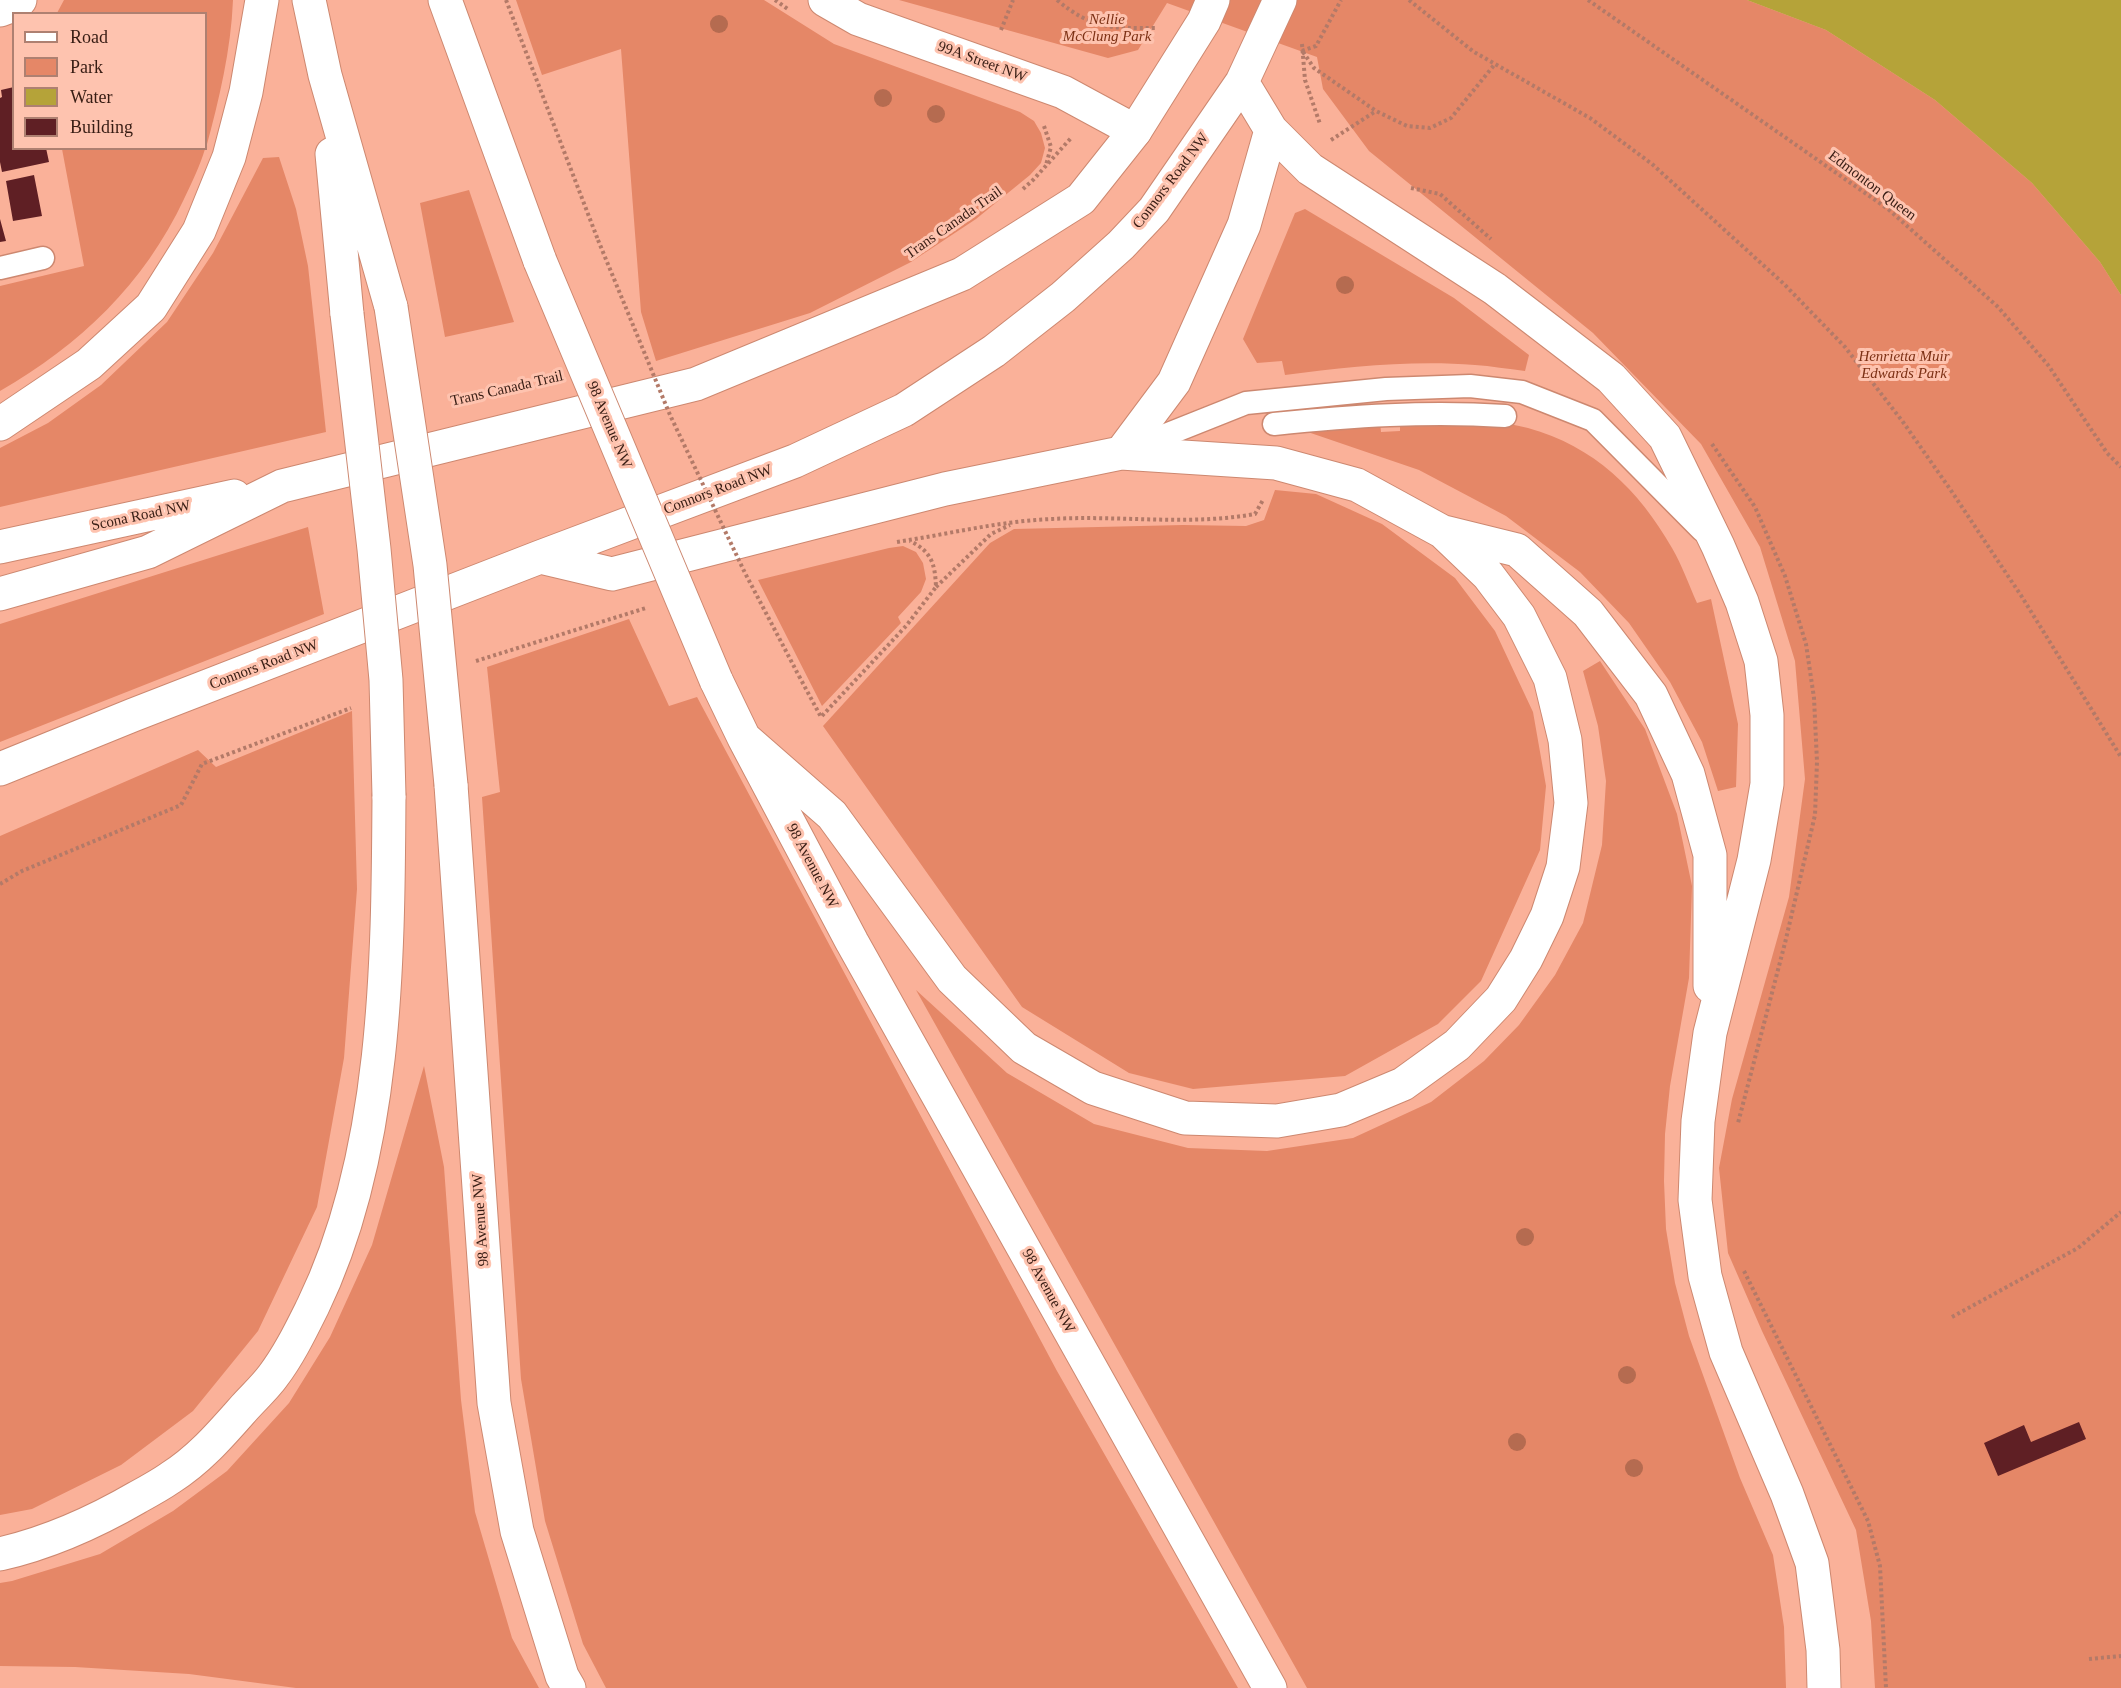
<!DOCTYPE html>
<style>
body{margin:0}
#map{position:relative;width:2121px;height:1688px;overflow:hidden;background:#fab199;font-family:"Times New Roman",serif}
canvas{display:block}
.legend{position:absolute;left:12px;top:12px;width:195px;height:138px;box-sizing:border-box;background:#fec3af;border:2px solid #ae8071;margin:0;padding:8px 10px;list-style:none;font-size:18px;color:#371c13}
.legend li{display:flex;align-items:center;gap:12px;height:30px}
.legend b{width:30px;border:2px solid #ae8071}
</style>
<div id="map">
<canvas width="2121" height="1688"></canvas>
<ul class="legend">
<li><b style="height:8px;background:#fff"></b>Road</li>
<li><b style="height:16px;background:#e58767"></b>Park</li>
<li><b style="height:16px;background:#b5a339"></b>Water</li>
<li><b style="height:16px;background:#5f1f24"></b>Building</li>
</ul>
</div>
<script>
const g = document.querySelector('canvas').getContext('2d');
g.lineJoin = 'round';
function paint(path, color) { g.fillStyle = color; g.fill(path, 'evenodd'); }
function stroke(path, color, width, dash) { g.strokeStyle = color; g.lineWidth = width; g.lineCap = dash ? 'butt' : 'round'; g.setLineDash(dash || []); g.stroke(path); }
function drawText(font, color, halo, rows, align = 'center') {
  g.font = font + ' "Times New Roman",serif'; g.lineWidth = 6; g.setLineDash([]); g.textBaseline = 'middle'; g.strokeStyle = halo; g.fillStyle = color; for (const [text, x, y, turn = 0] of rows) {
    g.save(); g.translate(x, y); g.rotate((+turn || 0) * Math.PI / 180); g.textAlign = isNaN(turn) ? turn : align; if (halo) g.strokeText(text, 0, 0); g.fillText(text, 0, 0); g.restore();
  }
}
paint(new Path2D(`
 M64,0H233C231,50 219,100 206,148V14L57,13Z
 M516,0H764L834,44L1020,112L1034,121L1041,133L1045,148L1041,163L1030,175L976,219L911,262L810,313L656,361L641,312L621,49L542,75Z
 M899,0H1747L1826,30L1935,100L2032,183L2100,262L2121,295V1688H1875L1871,1621L1856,1530L1762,1331L1728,1253L1719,1168L1732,1099L1789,897L1805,779L1795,661L1760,547L1701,444L1593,333L1369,151L1323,89L1317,57L1167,3L1138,50L1108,58Z
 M62,149H205C200,166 192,182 184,199C144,284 80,345 0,391V286L84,266Z
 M279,157L296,209L308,266L326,432L0,507V448L48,423L101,385L167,322L213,253L263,158Z
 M469,190L514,322L445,337L420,203Z
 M1305,209L1454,298L1529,355L1525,371C1508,369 1491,366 1475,365C1411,360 1347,367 1285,375L1282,361L1257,363L1243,339L1295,213Z
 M1400,420C1442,420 1487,417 1528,428C1594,446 1639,490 1672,548C1682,565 1689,585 1697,603L1711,599L1738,724L1736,787L1718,791L1702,742L1670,682L1629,623L1580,572L1506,516L1419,470L1299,429L1380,422L1381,432L1400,431Z
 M1275,490L1316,494L1382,524L1455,578L1495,631L1533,712L1546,786L1540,850L1481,981L1438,1024L1345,1076L1193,1089L1129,1073L1022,1007L823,726L990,543L1014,529L1183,525L1246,526L1264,520Z
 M308,527L324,614L0,742V624Z
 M903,546L916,552L923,563L926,579L921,592L898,617L901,623L822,706L758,580L889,548Z
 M629,619L669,706L697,697L1057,1371L1238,1688H606L583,1644L545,1521L521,1379L482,797L500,792L487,667Z
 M1600,661L1645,729L1677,814L1692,886L1689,978L1670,1086L1665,1134L1664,1181L1666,1229L1675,1283L1689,1336L1740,1478L1773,1555L1784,1627L1786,1688H1307L916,990L1007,1073L1094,1124L1188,1148L1267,1151L1353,1138L1431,1102L1484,1061L1519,1025L1555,975L1583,923L1602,845L1606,781L1598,726L1583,671Z
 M352,711L357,889L344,1058L317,1207L258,1331L193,1411L121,1465L32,1509L0,1515V836L198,750L216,767Z
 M424,1066L444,1167L461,1400L475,1512L512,1638L539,1688H296L189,1674L75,1667L0,1666V1583L12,1581L100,1554L173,1511L227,1471L289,1403L330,1337L372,1245Z`), '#e58767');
paint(new Path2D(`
 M1747,0H2121V295L2100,262L2032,183L1935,100L1826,30Z`), '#b5a339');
paint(new Path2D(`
 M14,87V148H46L49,162L2,172L0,162V98L2,97L1,90Z
 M34,175L42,216L13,221L6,181Z
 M0,219L6,241L0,242Z
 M2079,1422L2086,1439L1998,1476L1984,1443L2024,1425L2031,1442Z`), '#5f1f24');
const lane = new Path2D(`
 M0,268L43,258
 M1274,424C1352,416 1427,411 1505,416
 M1128,450L1246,403L1386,389L1470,386L1522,392L1593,420L1702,530`);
const street = new Path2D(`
 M825,0L858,19L1063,92L1135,131
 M0,10L16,4L20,0`);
const secondary = new Path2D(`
 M309,0L325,75L391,307
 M445,0L540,261
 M1242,82L1271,130L1310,169L1495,289L1611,378L1665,437L1718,546L1742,602L1761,661L1767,715V784L1754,860L1710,1033L1698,1121L1695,1200L1705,1276L1726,1352L1787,1494L1812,1563L1823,1650L1824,1688
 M332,154L347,314
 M0,424L89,364L151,307L199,231L229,157L246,92L262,0
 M1121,453L1174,382L1244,225L1271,130
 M1444,532L1517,550L1588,613L1651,695L1688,774L1710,855V986
 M0,547L234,496
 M540,557L612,574L945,489L1121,453L1276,463L1357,485L1443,532L1488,575L1519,616L1550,678L1565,740L1571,803L1563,867L1547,916L1526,959L1501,999L1457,1045L1403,1084L1341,1110L1277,1121L1185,1118L1093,1088L1024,1048L952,979L832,815L744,738
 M0,594L148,552L282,486L696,384L962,274L1081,199L1135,131L1204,21L1213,0
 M716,680L744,738L852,942L1270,1688
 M0,769L133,715L540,557L795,461L904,410L994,351L1063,297L1121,245L1154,210L1242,82L1280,0
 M451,785L494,1403L517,1531L562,1676L569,1688
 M0,1554C48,1543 95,1522 138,1497C149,1491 160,1485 170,1478C200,1459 222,1433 245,1407C254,1397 265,1387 273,1376C289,1355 301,1330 313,1306C387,1153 388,963 389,796`);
stroke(lane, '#cd8870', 25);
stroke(street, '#cd8870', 35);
stroke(secondary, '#cd8870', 35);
stroke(new Path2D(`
 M506,0L598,240
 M775,0L789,10
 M1057,0C1093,30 1112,28 1157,28
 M1409,0L1474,52L1590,118L1652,164L1784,284L1845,347L1903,422L1950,489L2022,597L2121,757
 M1588,0L1888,209L1998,307L2048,365L2107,453L2121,467
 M1001,30L1013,0
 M1302,44L1305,80L1320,124
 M1302,51L1316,46L1341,0
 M1303,52L1314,68L1376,111L1407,126L1430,128L1451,118L1495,64
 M1044,126L1051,147L1046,165
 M1331,140L1376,111
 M1411,188L1440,194L1491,239
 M1023,189L1034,179L1071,138
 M1712,444L1755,507L1785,576L1806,644L1814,698L1817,762L1815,815L1785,943L1738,1123
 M897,542C949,534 1000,521 1052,519C1119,515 1188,526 1255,514L1263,500
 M936,587L991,534L1010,525
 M476,661L646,608
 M799,676L821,717L906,626L936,587C935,564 932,552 910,541
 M0,884L22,871L181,805L202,764L351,708
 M1744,1271L1868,1521L1880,1566L1886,1688
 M1952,1317L2078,1248L2121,1212
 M2089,1659L2121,1656`), '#b37a68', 4, [3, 3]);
stroke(lane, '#fff', 22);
stroke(street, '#fff', 33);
stroke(secondary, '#fff', 33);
const secondaryBridge = new Path2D(`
 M540,261L716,680
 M391,307L430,565L451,785
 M347,314L374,549L386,680L389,796`);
stroke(secondaryBridge, '#cd8870', 35, []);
stroke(new Path2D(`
 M598,240L670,415L745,573L799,676`), '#b37a68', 4, [3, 3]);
stroke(secondaryBridge, '#fff', 33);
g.fillStyle = '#b56b50';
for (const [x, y] of [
 [719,24],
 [883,98],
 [936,114],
 [1345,285],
 [1525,1237],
 [1627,1375],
 [1517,1442],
 [1634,1468]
]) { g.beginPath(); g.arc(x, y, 9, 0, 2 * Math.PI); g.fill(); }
drawText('italic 15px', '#7d3115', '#fec3af', [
 ["Nellie",1107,20],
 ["McClung Park",1107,37],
 ["Henrietta Muir",1904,357],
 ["Edwards Park",1904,374]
]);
drawText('15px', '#371c13', '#fec3af', [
 ["99A Street NW",982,62,20],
 ["Connors Road NW",1171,181,-53],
 ["Edmonton Queen",1872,186,37],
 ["Trans Canada Trail",954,223,-35],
 ["Trans Canada Trail",507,389,-13],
 ["98 Avenue NW",609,425,67],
 ["Connors Road NW",718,490,-21],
 ["Scona Road NW",141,516,-12],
 ["Connors Road NW",264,665,-21],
 ["98 Avenue NW",812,866,62],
 ["98 Avenue NW",481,1220,-94],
 ["98 Avenue NW",1048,1291,61]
]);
</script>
